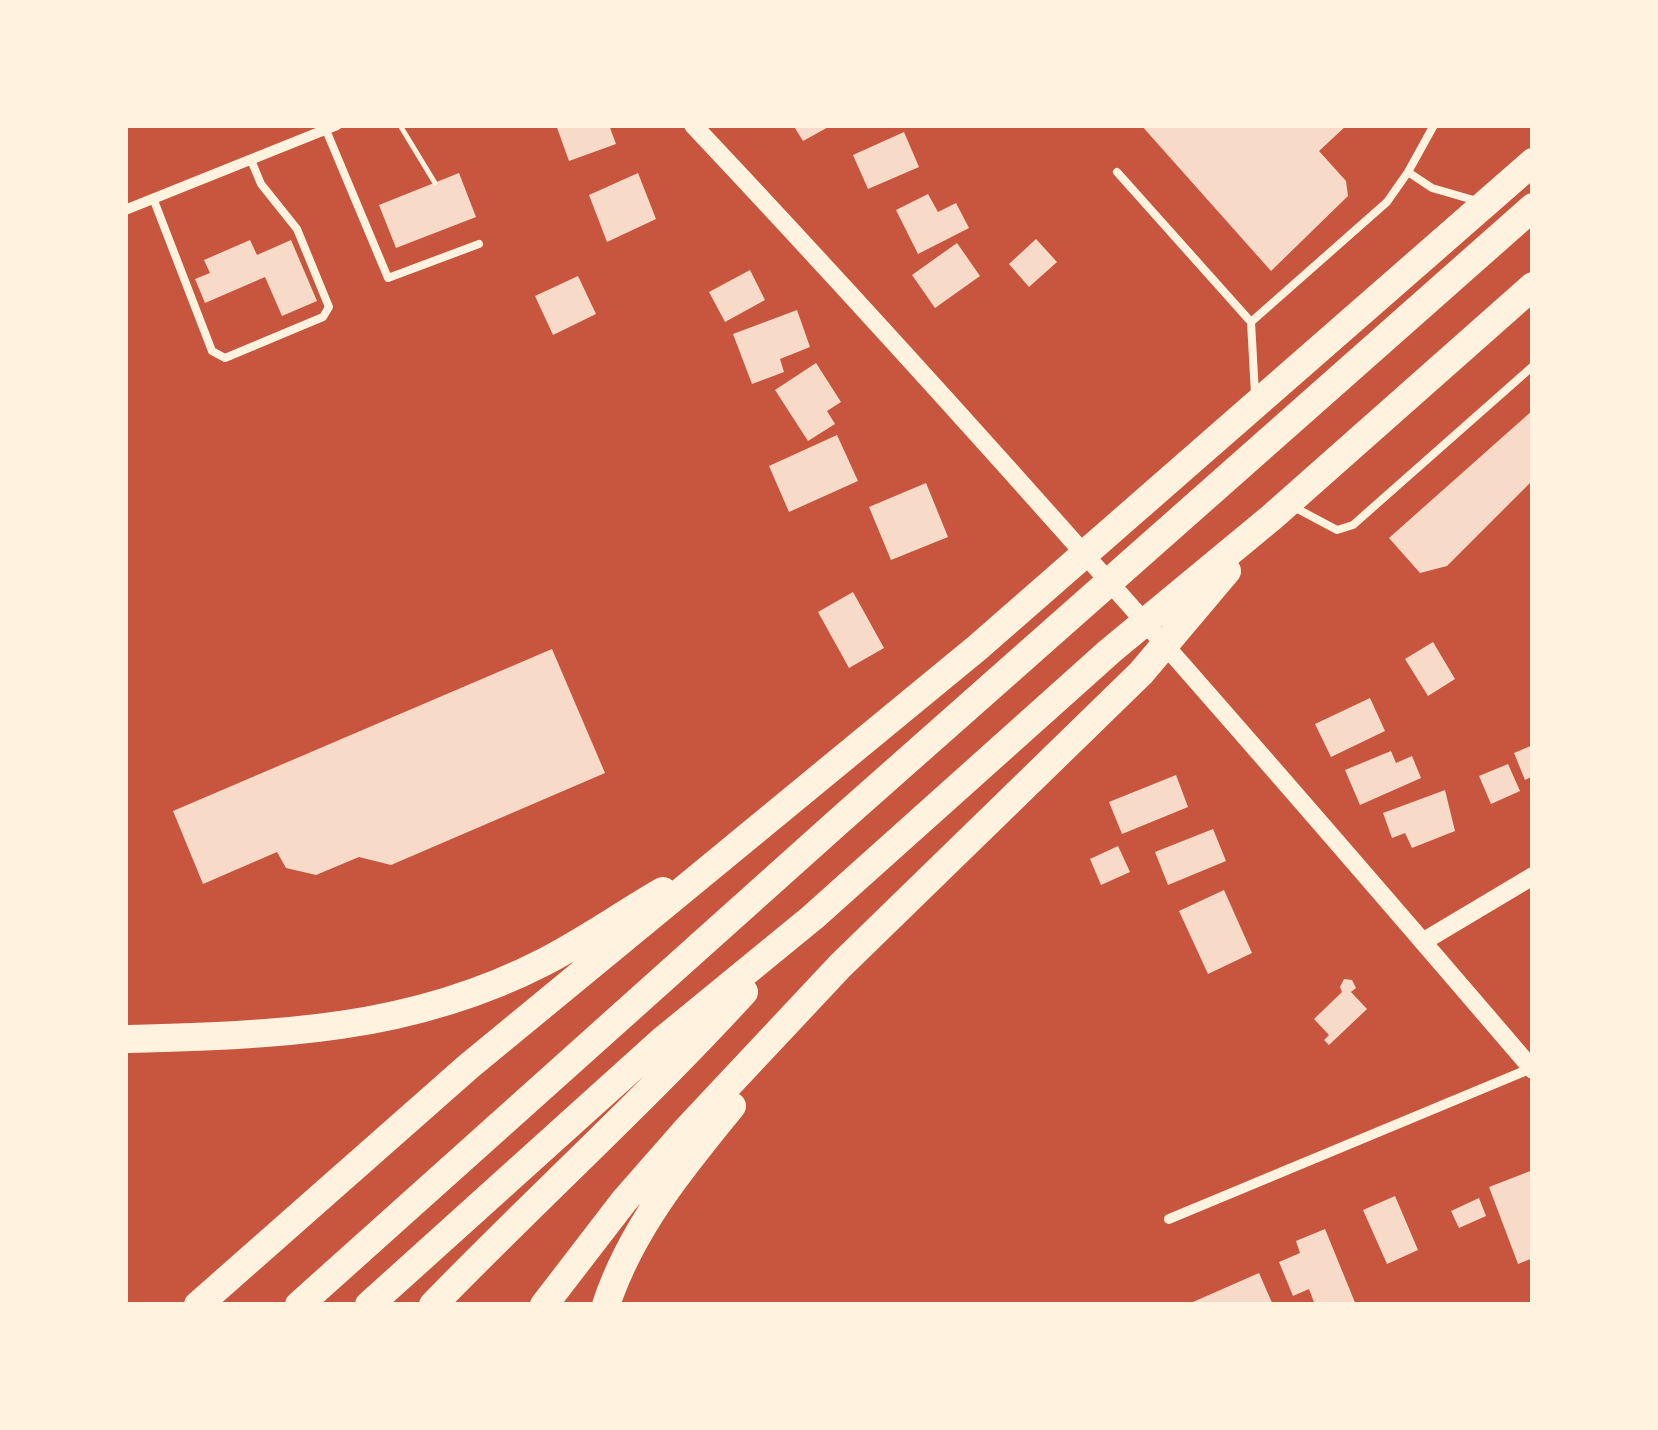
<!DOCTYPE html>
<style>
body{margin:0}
#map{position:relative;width:1658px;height:1430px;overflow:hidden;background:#c8553d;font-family:Cabin,sans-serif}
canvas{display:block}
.frame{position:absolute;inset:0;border:128px solid #fff3e0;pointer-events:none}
</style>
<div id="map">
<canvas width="1658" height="1430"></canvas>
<div class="frame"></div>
</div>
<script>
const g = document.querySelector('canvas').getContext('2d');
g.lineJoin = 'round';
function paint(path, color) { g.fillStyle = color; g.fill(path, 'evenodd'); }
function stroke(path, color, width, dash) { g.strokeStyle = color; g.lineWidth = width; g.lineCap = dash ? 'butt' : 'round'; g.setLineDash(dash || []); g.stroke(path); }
paint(new Path2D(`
 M556,125H609L616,144L569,161Z
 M793,125H832L803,141Z
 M1141,125H1347L1319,151L1346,181L1348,196L1271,271Z
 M904,132L919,167L868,189L853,155Z
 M459,173L476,217L396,248L379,205Z
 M638,173L656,219L607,242L589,195Z
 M928,194L938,212L956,203L969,228L918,254L896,210Z
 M1036,239L1057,262L1029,287L1009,264Z
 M250,240L257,255L291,240L317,301L282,316L265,277L205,303L195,279L210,273L204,260Z
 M957,243L980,276L935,308L912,275Z
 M750,270L765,300L725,322L709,292Z
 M578,276L596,314L553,335L535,296Z
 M797,310L810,347L780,359L784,372L752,384L733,334Z
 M816,363L841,402L827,411L835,424L808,441L775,390Z
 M1533,410V485L1531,482L1447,566L1420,573L1389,538Z
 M837,435L858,481L789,512L769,466Z
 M926,483L948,537L891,560L869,507Z
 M853,592L884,648L849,668L818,612Z
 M1433,642L1455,679L1428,696L1405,659Z
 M552,649L605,773L391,865L359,857L316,875L286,868L277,852L203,884L173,811Z
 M1370,698L1385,731L1331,757L1315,724Z
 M1533,745V776L1525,780L1514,753Z
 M1391,751L1396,763L1412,756L1421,778L1360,805L1345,770Z
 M1508,764L1520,791L1491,804L1479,776Z
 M1176,775L1188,807L1122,834L1109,802Z
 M1445,790L1455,831L1412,848L1405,833L1392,838L1383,813Z
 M1213,829L1226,861L1168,885L1155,852Z
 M1118,846L1130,872L1101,885L1090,859Z
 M1224,890L1252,953L1208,974L1179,911Z
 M1344,979L1352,980L1356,988L1351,992L1367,1009L1329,1045L1324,1040L1329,1035L1314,1019L1342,992L1340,987Z
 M1533,1170V1258L1518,1264L1489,1187Z
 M1395,1196L1418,1250L1387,1264L1363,1210Z
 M1479,1198L1486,1216L1459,1228L1451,1211Z
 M1325,1229L1356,1305H1315L1309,1289L1293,1296L1279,1262L1300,1253L1296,1241Z
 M1259,1273L1273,1305H1186Z`), '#f7dbc8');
stroke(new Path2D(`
 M401,127L435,183`), '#fff3e0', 5);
stroke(new Path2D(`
 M326,130L388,278L479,244
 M1117,172L1251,322
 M1408,172L1434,125
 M153,198L212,351L225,358L323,317L329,307L297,229L261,184L251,160
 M1255,394L1251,322L1387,202L1408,172L1432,188L1477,201
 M1292,506L1337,530L1353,525L1533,366`), '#fff3e0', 8);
stroke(new Path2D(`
 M125,210L337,125
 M1169,1219L1532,1068`), '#fff3e0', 10);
stroke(new Path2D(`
 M693,125C982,432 1259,750 1533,1070
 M1424,941L1533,876`), '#fff3e0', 18);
stroke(new Path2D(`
 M125,1039C273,1035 408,1032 544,962C585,941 623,914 663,891
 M198,1305L469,1066L977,648L1533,162
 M299,1305L839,821L1533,207
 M369,1305L664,1039L813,917L1110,651L1272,517L1533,286
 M433,1305C536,1199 645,1100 744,992
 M544,1305L624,1201L688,1128L840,966L1141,673L1227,571
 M606,1305C631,1229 682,1167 732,1106`), '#fff3e0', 28);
</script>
